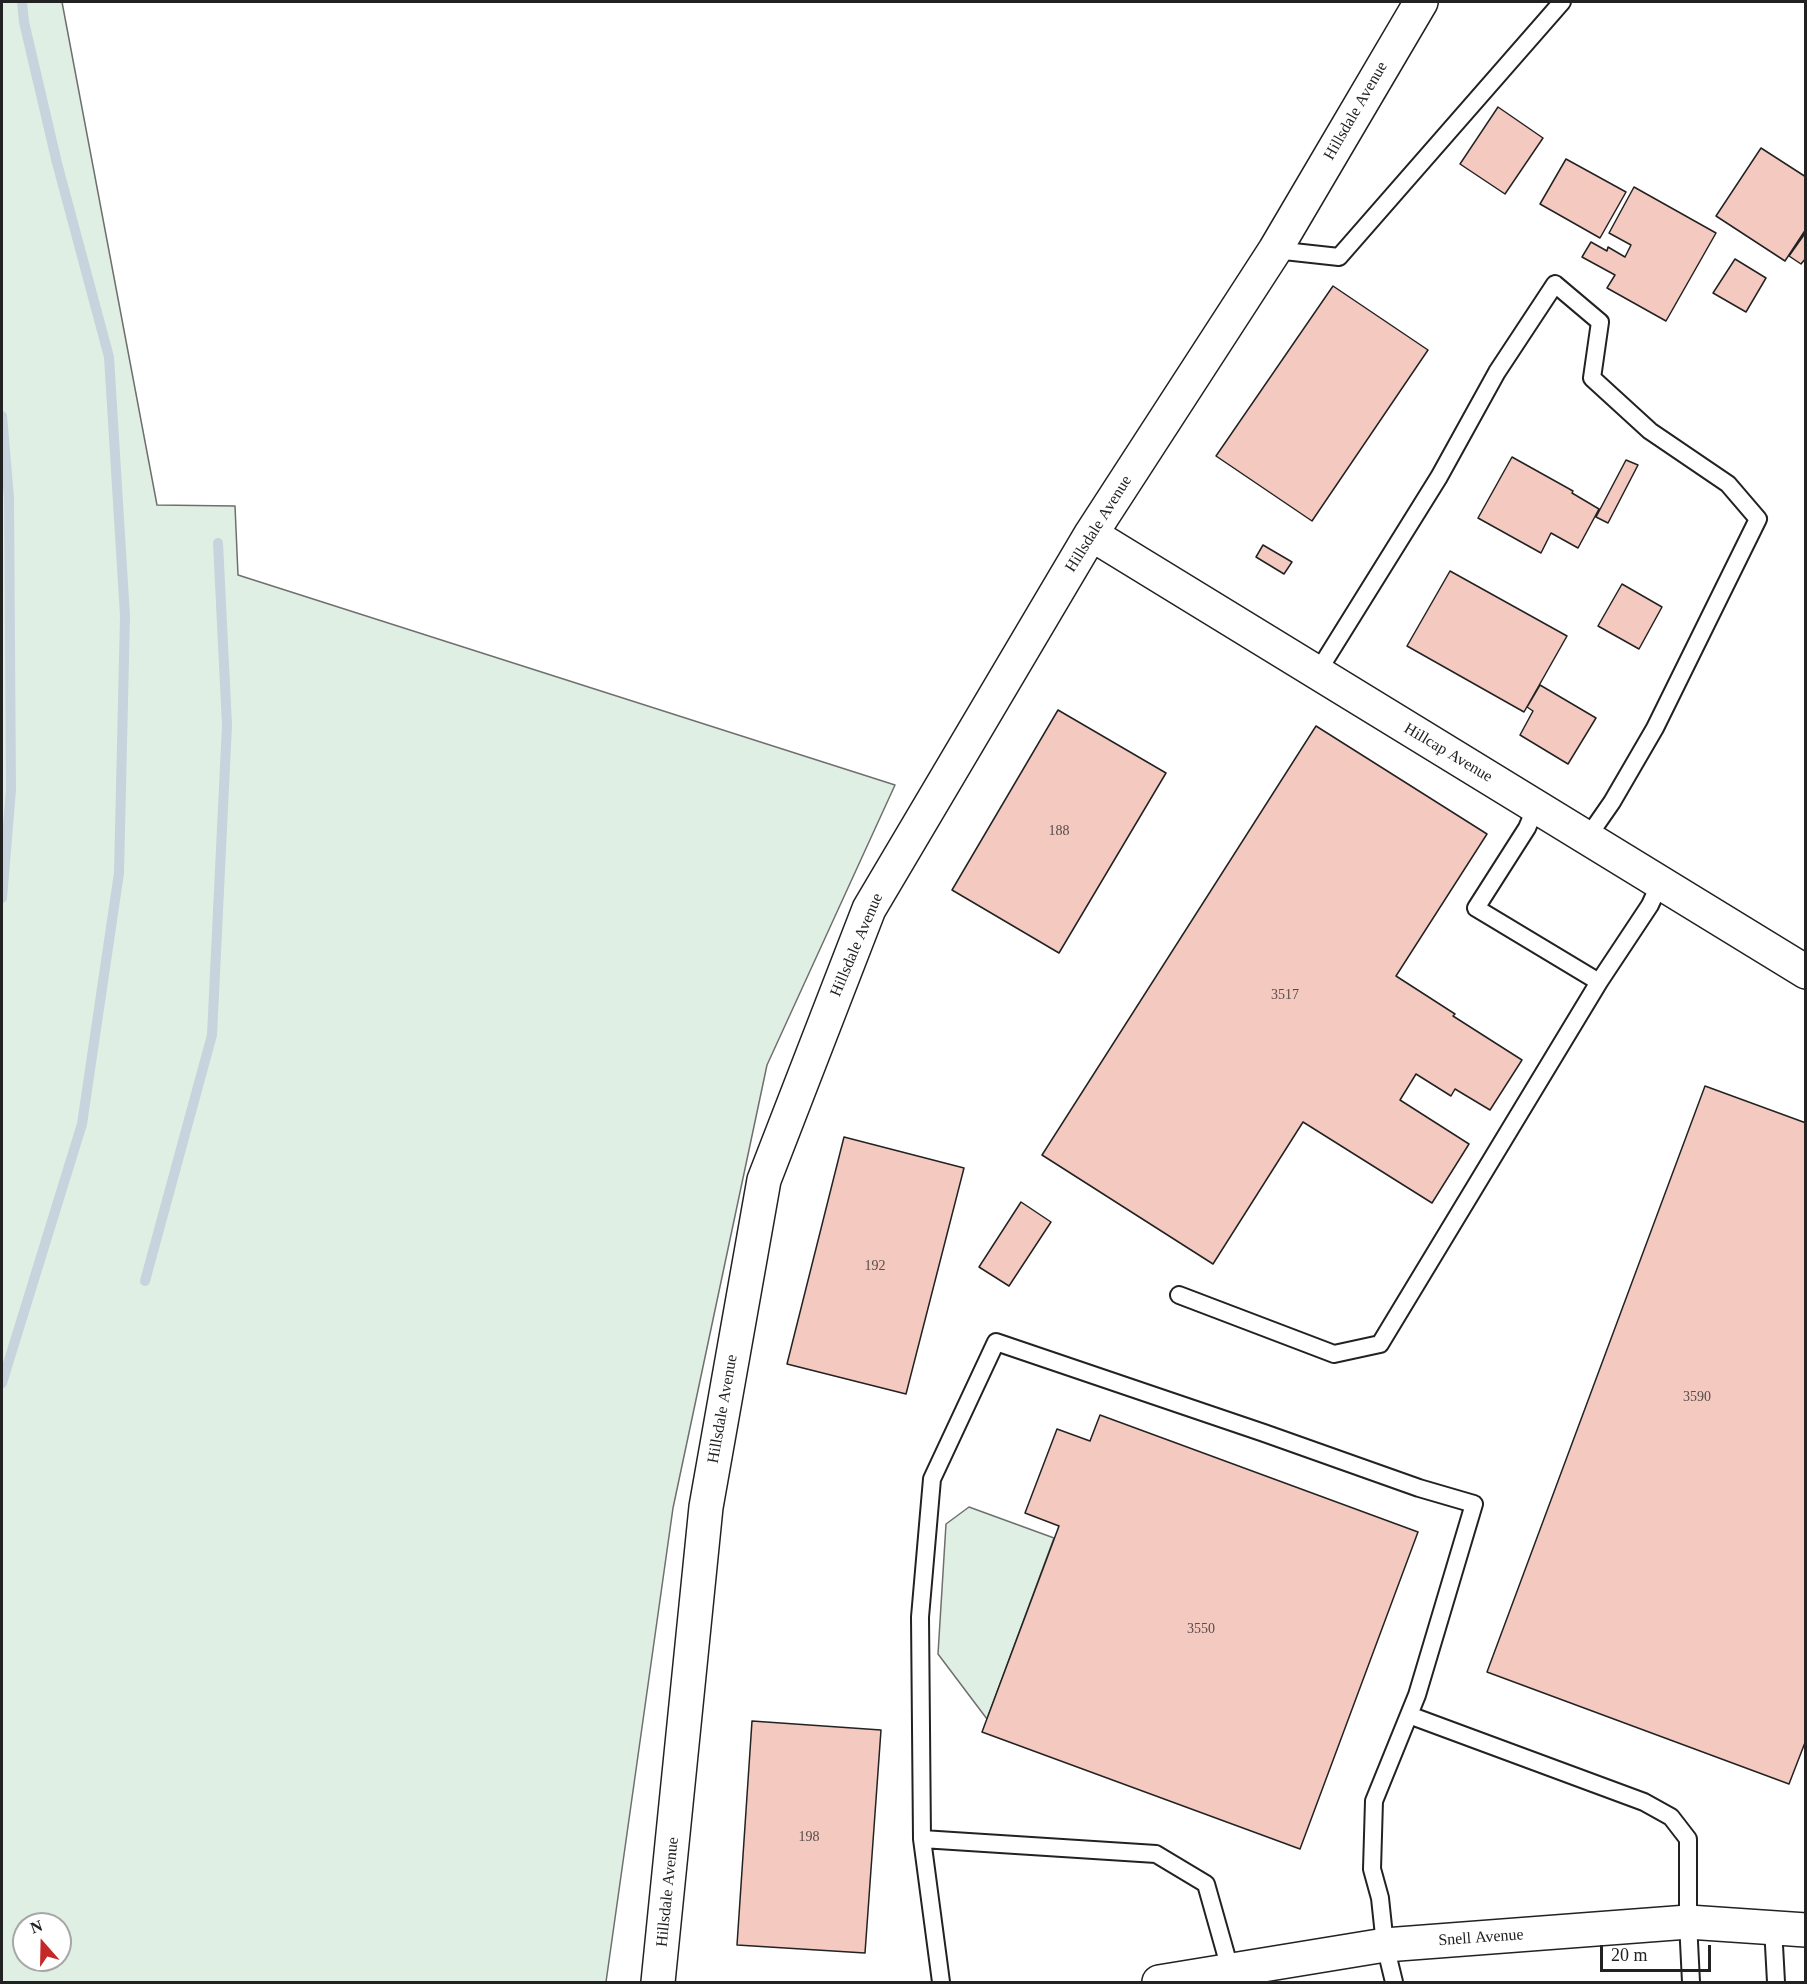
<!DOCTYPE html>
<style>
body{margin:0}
#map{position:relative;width:1807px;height:1984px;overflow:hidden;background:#fff;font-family:"Times New Roman",serif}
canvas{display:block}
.frame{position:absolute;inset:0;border:3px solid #222;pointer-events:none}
.north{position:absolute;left:12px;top:1912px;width:60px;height:60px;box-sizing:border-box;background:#fff;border:2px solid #a7a7a7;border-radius:50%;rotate:340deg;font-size:16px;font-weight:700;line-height:24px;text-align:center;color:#222}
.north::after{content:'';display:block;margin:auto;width:21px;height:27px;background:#c62828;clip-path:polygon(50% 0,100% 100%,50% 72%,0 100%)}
.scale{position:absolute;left:1600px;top:1945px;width:111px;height:27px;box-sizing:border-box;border:3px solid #222;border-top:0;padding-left:8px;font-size:18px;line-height:21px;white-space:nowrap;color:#222;-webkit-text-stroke:4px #fff;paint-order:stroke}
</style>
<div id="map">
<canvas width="1807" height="1984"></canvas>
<div class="frame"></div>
<div class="north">N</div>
<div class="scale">20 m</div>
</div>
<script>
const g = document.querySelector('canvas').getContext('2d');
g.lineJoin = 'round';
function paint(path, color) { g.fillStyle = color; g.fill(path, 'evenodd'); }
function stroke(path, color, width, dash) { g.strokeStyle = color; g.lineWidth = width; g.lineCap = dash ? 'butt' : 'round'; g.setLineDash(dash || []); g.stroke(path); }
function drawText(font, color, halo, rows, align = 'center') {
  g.font = font + ' "Times New Roman",serif'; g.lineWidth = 4.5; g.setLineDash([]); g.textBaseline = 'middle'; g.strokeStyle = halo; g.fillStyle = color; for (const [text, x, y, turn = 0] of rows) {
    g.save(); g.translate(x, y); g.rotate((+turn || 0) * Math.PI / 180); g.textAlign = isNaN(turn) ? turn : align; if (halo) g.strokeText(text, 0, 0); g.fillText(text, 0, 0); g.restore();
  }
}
const green = new Path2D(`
 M2,2H62L157,505L235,506L238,575L895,785L767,1065L673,1508L606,1982H2ZM24,1924H60V1960H24Z
 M969,1507L1054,1538L987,1719L938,1654L946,1524Z`);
paint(green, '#e0efe3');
stroke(green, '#6f6f6f', 1.5);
stroke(new Path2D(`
 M2,416L9,498L11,790L2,898
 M145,1281L212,1035L227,725L218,543
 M2,1383L82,1124L119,873L125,616L109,357L57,163L24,22L22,2`), '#c7d3dd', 10);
const building = new Path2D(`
 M1498,107L1543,138L1505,194L1460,164Z
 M1761,148L1806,177V229L1785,261L1716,216Z
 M1566,159L1626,192L1600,238L1540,204Z
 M1634,187L1716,233L1666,321L1607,288L1615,275L1582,257L1591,242L1607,251L1608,247L1625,257L1631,245L1609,233Z
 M1806,232V258L1801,264L1789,256Z
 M1735,259L1766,278L1746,312L1713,293Z
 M1333,286L1428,350L1312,521L1216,456Z
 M1512,457L1573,491L1572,493L1599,509L1578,548L1551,533L1541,553L1478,518Z
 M1626,460L1638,465L1608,523L1596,517Z
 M1263,545L1292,562L1284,574L1256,557Z
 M1450,571L1567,636L1524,712L1407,646Z
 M1622,584L1662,607L1639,649L1598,626Z
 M1540,685L1596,718L1568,764L1520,735L1533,711L1527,707Z
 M1058,710L1166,773L1059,953L952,890Z
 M1316,726L1487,834L1396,976L1455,1014L1453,1016L1522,1060L1490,1110L1455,1089L1451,1096L1416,1074L1400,1100L1469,1144L1432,1203L1303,1122L1213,1264L1042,1155Z
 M1705,1086L1806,1123V1740L1789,1784L1487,1672Z
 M844,1137L964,1168L906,1394L787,1364Z
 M1021,1202L1051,1222L1009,1286L979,1267Z
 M1100,1415L1418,1532L1300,1849L982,1732L1059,1526L1025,1513L1057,1429L1090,1441Z
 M752,1721L881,1730L865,1953L737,1945Z`);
paint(building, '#f3c9c0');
stroke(building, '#222', 1.5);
const service = new Path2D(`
 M1275,250L1339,257L1562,2
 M1317,673L1439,477L1497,372L1555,284L1600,322L1592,378L1650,431L1728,484L1758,519L1655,728L1612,802L1587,838
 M1536,807L1527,828L1476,908L1599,982L1650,905L1660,883
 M1179,1295L1334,1354L1380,1344L1599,982
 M1409,1715L1644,1802L1671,1817L1688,1839V1922L1691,1982
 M922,1839L1156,1854L1206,1884L1232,1976
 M1773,1927L1776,1982
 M941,1982L922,1839L920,1617L932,1479L996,1342L1264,1433L1419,1488L1474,1504L1417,1695L1374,1801L1372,1869L1380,1898L1385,1945L1394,1982`);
const minor = new Path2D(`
 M1091,534L1806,972
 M658,1982L706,1507L764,1180L869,909L1091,534L1275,250L1421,2`);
const secondary = new Path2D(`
 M1159,1982L1385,1945L1688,1922L1806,1930`);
stroke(service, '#222', 20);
stroke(minor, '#222', 36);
stroke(secondary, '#222', 36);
stroke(service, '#fff', 16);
stroke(minor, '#fff', 33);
stroke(secondary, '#fff', 33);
drawText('14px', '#564c4a', null, [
 ["188",1059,831],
 ["3517",1285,995],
 ["192",875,1266],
 ["3590",1697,1397],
 ["3550",1201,1629],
 ["198",809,1837]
]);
drawText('16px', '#222', '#fff', [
 ["Hillsdale Avenue",1356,111,-60],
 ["Hillsdale Avenue",1099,524,-58],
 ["Hillcap Avenue",1448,753,31],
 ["Hillsdale Avenue",857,945,-67],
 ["Hillsdale Avenue",723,1409,-80],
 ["Hillsdale Avenue",668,1892,-84],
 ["Snell Avenue",1481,1938,-4]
]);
</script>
